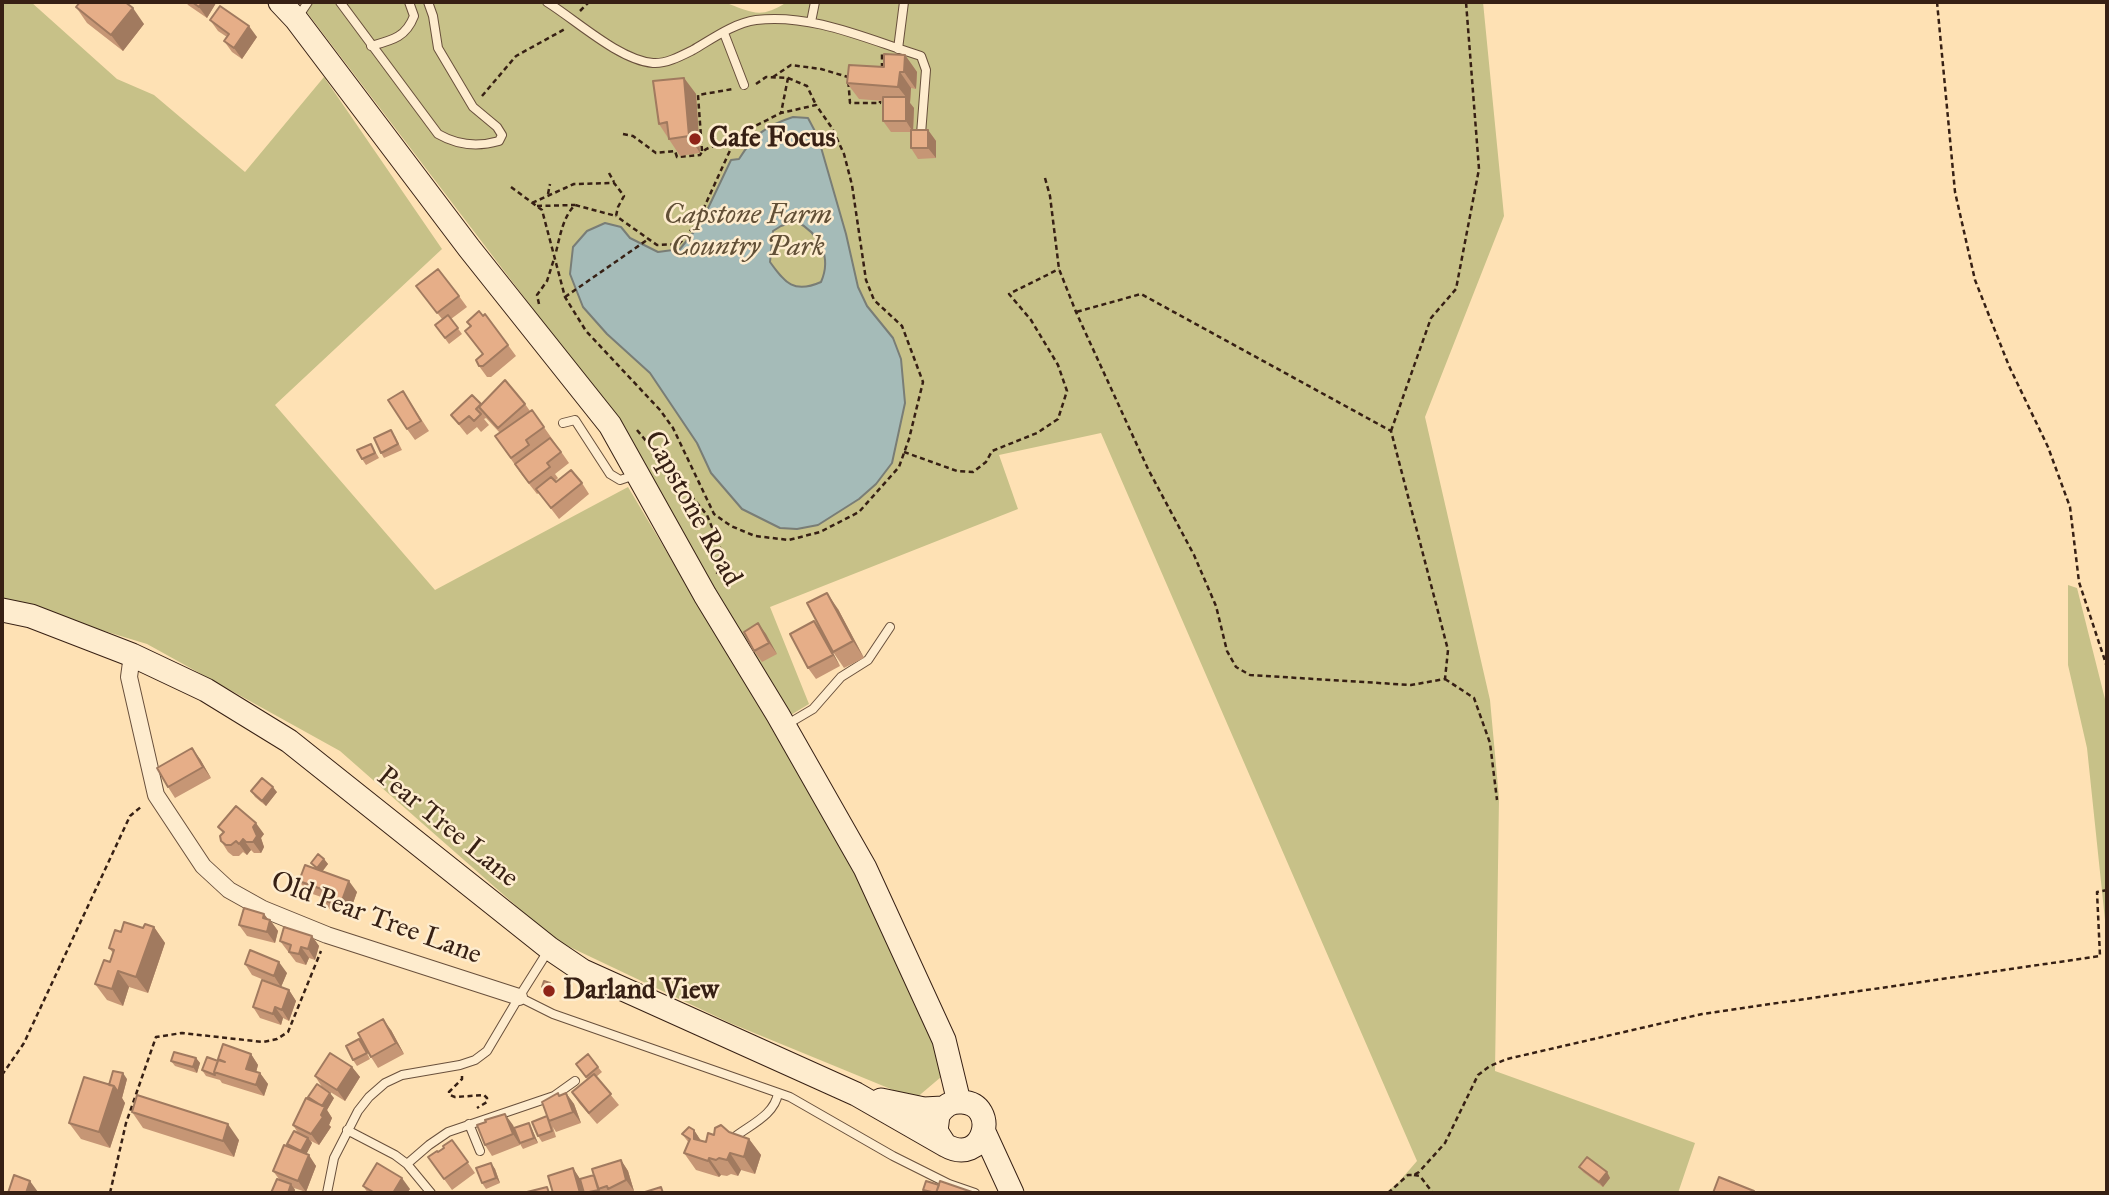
<!DOCTYPE html>
<style>
body{margin:0}
#map{position:relative;width:2109px;height:1195px;overflow:hidden;background:#fee1b4;font-family:"IM FELL Great Primer",serif}
canvas{display:block}
.frame{position:absolute;inset:0;border:4px solid #372014;pointer-events:none}
</style>
<div id="map">
<canvas width="2109" height="1195"></canvas>
<div class="frame"></div>
</div>
<script>
const g = document.querySelector('canvas').getContext('2d');
g.lineJoin = 'round';
function paint(path, color) { g.fillStyle = color; g.fill(path, 'evenodd'); }
function stroke(path, color, width, dash) { g.strokeStyle = color; g.lineWidth = width; g.lineCap = dash ? 'butt' : 'round'; g.setLineDash(dash || []); g.stroke(path); }
function drawText(font, color, halo, rows, align = 'center') {
  g.font = font + ' "IM FELL Great Primer",serif'; g.lineWidth = 5; g.setLineDash([]); g.textBaseline = 'middle'; g.strokeStyle = halo; g.fillStyle = color; for (const [text, x, y, turn = 0] of rows) {
    g.save(); g.translate(x, y); g.rotate((+turn || 0) * Math.PI / 180); g.textAlign = isNaN(turn) ? turn : align; if (halo) g.strokeText(text, 0, 0); g.fillText(text, 0, 0); g.restore();
  }
}
paint(new Path2D(`
 M2,2H31L117,79L154,95L245,172L324,77L442,249L275,405L435,590L628,487L835,834L933,1029L941,1077L915,1099L730,1023L555,940L340,751L147,644L2,600Z
 M299,2H723C753,12 759,20 787,2H1483L1504,216L1425,417L1490,700L1499,798L1495,1071L1695,1143L1678,1193H1385L1397,1184L1417,1161L1101,433L999,455L1018,509L770,607L809,704L784,719L617,419Z
 M2068,585L2077,588L2107,707V939L2087,748L2068,665Z`), '#c7c188');
const water = new Path2D(`
 M793,117L808,118L818,137L846,234L858,287L867,306L893,338L901,359L905,403L892,463L876,484L859,499L818,525L797,529L780,528L742,509L711,473L697,443L650,373L607,334L583,307L570,274L573,247L587,231L605,223L621,227L630,238L658,252L680,249L701,223L731,160L739,159C754,135 765,126 793,117ZM796,221C820,234 832,257 821,282C794,294 785,283 770,262L773,231L781,226Z`);
paint(water, '#a5bbb8');
stroke(water, '#797d76', 2);
const lane = new Path2D(`
 M340,2L438,134C457,145 478,147 499,141L502,135L497,127L473,107L438,48L433,16L428,2
 M547,2C576,20 619,60 653,63C666,64 681,56 693,50C712,39 734,23 756,20C812,13 869,40 921,56L926,70L921,134
 M298,17L308,2
 M811,22L815,2
 M724,33L744,85
 M371,46C393,40 406,37 414,16L409,2
 M898,49L904,2
 M563,423L575,420L610,474L620,480L635,475
 M786,725L813,709L841,677L868,660L890,627
 M548,951L519,997L553,1014L790,1097L893,1156L949,1184L975,1193
 M469,1124L480,1151
 M347,1130L395,1155L407,1164L431,1193
 M736,1136C752,1124 775,1114 778,1093
 M407,1164L429,1145L448,1132L554,1096L575,1081
 M327,1193L334,1158L358,1111L369,1097L385,1083L402,1075L460,1065L475,1060L487,1051L519,997`);
const street = new Path2D(`
 M132,655L129,677L156,795L203,866L229,890L263,909L327,935L519,997`);
const secondary = new Path2D(`
 M280,2L296,19L469,248L610,425L705,595L778,715L865,868L944,1040L959,1102
 M2,610L31,616L132,655L206,690L289,741L549,948L583,971L856,1094L945,1145C985,1168 1000,1104 962,1102C951,1101 944,1106 938,1115L936,1131L945,1145
 M881,1100L924,1109L943,1108
 M984,1132L1012,1193`);
stroke(lane, '#69503c', 10);
stroke(street, '#69503c', 18);
stroke(secondary, '#372014', 25);
stroke(new Path2D(`
 M1937,2L1955,192L1975,280L2009,366L2048,447L2070,507L2079,582L2107,667
 M580,11L589,2
 M882,68V54
 M773,77L791,65L821,69L848,77L850,103H880V101
 M788,78L807,86L816,105
 M756,84L766,77L788,78L781,113
 M482,96L516,56L565,29
 M623,134L633,136L656,153L675,151L677,157L700,155C707,144 721,146 732,146
 M702,151L698,95L733,89
 M609,173L614,182
 M1045,178L1050,196L1059,269L1076,312L1148,469L1194,555L1216,606L1227,651L1236,667L1250,675L1411,685L1445,679L1448,650L1391,431L1141,294L1076,312
 M511,187L542,210L565,297L586,331L660,410L673,428L714,514L731,526L755,536L789,540L820,532L859,512L899,467L909,439L923,382L902,326L874,300L866,280L852,185L844,154L832,128L816,105L781,113L753,127L732,146L697,223L679,244L657,245L616,216
 M548,194L550,184
 M532,203L574,184L614,183L624,196L618,207L616,216L575,205C563,217 560,236 556,252
 M537,206L575,205
 M565,297L647,240
 M539,304L537,295L547,281L554,259
 M637,430L707,515L721,550L717,574
 M1391,431L1431,318L1456,289L1479,169L1466,2
 M904,452L957,471L973,472L986,462L992,451L1037,433L1058,419L1067,391L1058,365L1031,320L1009,294L1059,269
 M1445,679L1474,698L1490,743L1497,800
 M2,1075L24,1043L130,816L142,806
 M462,1076V1079L449,1092L450,1095L455,1097L484,1095L487,1098V1102L477,1108
 M1414,1175L1420,1176L1433,1193
 M110,1193L126,1123L156,1037L182,1033L263,1042L277,1039L288,1032L321,951
 M1388,1193L1408,1175H1414L1419,1172L1445,1143L1478,1075L1490,1066L1507,1059L1702,1014L2100,956L2097,892L2107,890`), '#372014', 2.5, [5, 3.5]);
stroke(lane, '#feecce', 8);
stroke(street, '#feecce', 16);
stroke(secondary, '#feecce', 23);
paint(new Path2D(`
 M186,2H216V3L207,18L188,5Z
 M76,7L144,24L123,51L87,23Z
 M210,20L257,37L242,59L232,52L224,41L227,37L218,31Z
 M905,55L917,72L916,89L911,88L910,103L914,108L913,130H928L936,141V158L918,159L911,148V132H891L883,121V101L859,99L847,83L884,67Z
 M684,78L696,94L700,153L680,156L659,124Z
 M416,286L459,296L467,307L451,319L462,334L449,344L435,325L442,319Z
 M465,331L508,345L516,356L491,377H487L479,366L482,354Z
 M403,391L429,431L415,440L407,429Z
 M525,404L530,411L532,410L569,463L555,474L558,478L555,481L556,482L582,483L589,494L559,519L539,493L537,494L522,475L495,436L500,433L486,418L484,419L489,425L481,432L477,427L467,435L451,415L481,405Z
 M395,436L402,450L384,458L381,453Z
 M371,444L379,458L366,465L362,459Z
 M838,609L864,658L844,668L833,652Z
 M814,621L822,632L840,666L816,679L808,668Z
 M758,623L777,654L762,662L754,651Z
 M200,759L211,778L175,798L168,787Z
 M251,791L277,792L266,806L255,797Z
 M218,827L264,834L261,838L264,847L261,853H254L251,850L247,855L243,852L239,856H233L228,852L221,841L223,833Z
 M324,859L328,864L322,872L357,892L348,917L331,911L323,900L324,898L307,892L299,881L315,868L311,863Z
 M264,914L268,919L270,920L278,931L275,943L247,936L239,925Z
 M154,927L165,943L148,993L129,987L123,1006L107,1000L95,984L110,962L113,953L109,948L121,932Z
 M312,936L319,946L315,960L309,958L306,965L296,962L280,941Z
 M245,964L287,973L281,987L252,975Z
 M550,983L554,989L551,995L545,993L542,987Z
 M289,990L296,1001L289,1021L283,1018L281,1025L260,1018L253,1007Z
 M391,1030L404,1054L378,1068L371,1057Z
 M363,1045L370,1059L357,1066L353,1060Z
 M251,1054L258,1065L256,1072L260,1073L268,1084L264,1096L222,1083L220,1080L206,1076L202,1070L219,1060L218,1059Z
 M196,1058L200,1063L197,1073L175,1066L171,1061Z
 M576,1064L598,1067L602,1072L596,1077L619,1105L597,1124L579,1103L572,1092L587,1079Z
 M352,1067L360,1077L345,1101L322,1087L315,1076Z
 M127,1079L122,1098L125,1103L110,1148L81,1139L69,1123L109,1085Z
 M566,1093L574,1104L581,1123L556,1132L553,1127L556,1137L542,1142L538,1136L547,1116L560,1095Z
 M308,1097L334,1098L327,1110L332,1118L329,1125L331,1127L319,1145L311,1141L312,1143L306,1154L316,1166L306,1192L294,1188L295,1190L294,1193H271L279,1179L273,1171L289,1147L287,1144L298,1133L293,1125L310,1100Z
 M132,1112L239,1140L234,1157L143,1128Z
 M486,1122L513,1125L514,1128L529,1123L532,1129L538,1143L523,1149L520,1144V1145L492,1156L485,1145Z
 M694,1130L701,1141L706,1142L714,1135L729,1132L749,1139L761,1155L755,1174L741,1170L738,1176L731,1174L727,1176L721,1175L719,1177L696,1170L684,1153L689,1143L682,1134Z
 M452,1140L475,1173L452,1190L428,1157L438,1152Z
 M621,1160L628,1171L634,1191L629,1193H553L573,1168L580,1179L594,1175Z
 M491,1163L495,1169L500,1183L486,1189L482,1183Z
 M1579,1167L1607,1172L1610,1178L1603,1187L1583,1172Z
 M363,1186L410,1189L407,1193H368Z`), '#c69675');
paint(new Path2D(`
 M202,2L216,3L207,18L199,7Z
 M133,8L144,24L123,51L111,35Z
 M249,26L257,37L242,59L234,48Z
 M905,55L917,72L916,89L904,72Z
 M900,72L911,88L910,103L914,108L913,132L906,121V97L898,87Z
 M684,78L696,94L700,153L689,136Z
 M928,130L936,141V158L928,148Z
 M827,593L838,609L864,658L853,641Z
 M814,621L822,632L840,666L833,655Z
 M758,623L766,634L777,654L769,643Z
 M192,748L200,759L211,778L203,767Z
 M273,787L277,792L266,806L262,801Z
 M256,823L264,834L261,838L264,847L261,853L253,842V827Z
 M243,839L251,850L247,855L239,844Z
 M324,859L328,864L321,873L317,868Z
 M349,881L357,892L348,917L340,906Z
 M264,914L270,922V920L278,931L275,943L267,932L263,918Z
 M154,927L165,943L148,993L136,977Z
 M312,936L319,946L315,960L308,949Z
 M301,947L309,958L306,965L299,954Z
 M279,962L287,973L281,987L274,976Z
 M118,971L129,987L123,1006L112,989Z
 M550,983L554,989L551,995L547,990Z
 M289,990L296,1001L289,1021L282,1010Z
 M275,1007L283,1018L281,1025L273,1014Z
 M383,1019L391,1030L404,1054L396,1043Z
 M251,1054L258,1065L254,1080L246,1069Z
 M196,1058L200,1063L197,1073L193,1067Z
 M352,1067L360,1077L345,1101L337,1090Z
 M123,1073L127,1079L122,1098L125,1103L110,1148L99,1132L114,1086Z
 M260,1073L268,1084L264,1096L256,1085Z
 M330,1093L334,1098L327,1110L332,1118L329,1125L331,1127L319,1145L311,1134L321,1115L322,1106Z
 M566,1093L574,1104L581,1123L573,1112Z
 M505,1114L513,1125L520,1145L513,1134Z
 M529,1123L532,1129L538,1143L534,1138Z
 M228,1124L239,1140L234,1157L223,1141Z
 M694,1130L705,1147L694,1139Z
 M308,1138L312,1143L305,1157L301,1151Z
 M749,1139L761,1155L755,1174L744,1157Z
 M730,1153L741,1170L738,1176L727,1160Z
 M309,1155L316,1166L306,1192L298,1181Z
 M709,1158L721,1175L719,1177L708,1161Z
 M621,1160L628,1171L634,1191L626,1180Z
 M491,1163L495,1169L500,1183L496,1178Z
 M573,1168L580,1179L585,1193H580Z
 M1607,1172L1610,1178L1603,1187L1599,1182Z
 M402,1178L410,1189L407,1193H393Z
 M30,1181L38,1192V1193H26Z
 M291,1184L295,1190L294,1193H288Z`), '#a17a5f');
const building = new Path2D(`
 M80,2H125L133,8L111,35L76,7Z
 M192,2H202L199,7Z
 M220,6L249,26L234,48L224,41L229,34L210,20Z
 M884,54L905,55L904,72H900L898,87L847,83L849,65L884,67Z
 M684,78L689,136L669,139L667,122L659,124L653,81Z
 M883,97H906V121H883Z
 M911,130H928V148H911Z
 M438,269L459,296L437,313L416,286Z
 M479,311L483,316L485,314L508,345L483,366H479L476,360L483,354L465,331L471,326L467,322Z
 M448,315L458,328L445,338L435,325Z
 M505,380L525,404L498,428L479,407Z
 M403,391L421,421L407,429L388,400Z
 M472,395L481,404L476,409L481,414L474,421L469,416L459,424L451,415Z
 M532,410L544,427L526,440L529,445L511,458L495,436Z
 M391,430L398,444L381,453L374,438Z
 M550,438L561,452L547,463L550,467L529,483L515,464Z
 M371,444L375,453L362,459L357,450Z
 M571,470L582,483L551,508L536,489L551,477L556,482Z
 M827,593L853,641L833,652L807,603Z
 M814,621L833,655L808,668L790,634Z
 M758,623L769,643L754,651L744,632Z
 M192,748L203,767L168,787L157,768Z
 M262,778L273,787L262,801L251,791Z
 M236,806L256,823L253,827L257,836L253,842H246L243,839L239,844L236,841L231,845H226L221,841L220,836L224,832L218,827Z
 M318,854L324,859L317,868L311,863Z
 M305,865L349,881L340,906L323,900L327,891L299,881Z
 M244,908L264,914L263,918L270,920L267,932L239,925Z
 M124,922L143,928L145,924L154,927L136,977L118,971L112,989L95,984L104,960L110,962L114,950L109,948L115,930L121,932Z
 M284,927L312,936L308,949L301,947L299,954L289,952L291,945L280,941Z
 M250,950L279,962L274,976L245,964Z
 M262,980L289,990L282,1010L275,1007L273,1014L253,1007Z
 M544,981L550,983L547,990L542,987Z
 M383,1019L396,1043L371,1057L358,1033Z
 M359,1039L367,1053L353,1060L346,1046Z
 M223,1044L251,1054L246,1069L260,1073L256,1085L214,1072L218,1060L225,1062L218,1059Z
 M174,1052L196,1058L193,1067L171,1061Z
 M330,1053L352,1067L337,1090L315,1076Z
 M588,1054L598,1067L586,1077L576,1064Z
 M207,1057L218,1061L214,1072L215,1075L202,1070Z
 M113,1071L123,1073L118,1092L114,1086L109,1085Z
 M594,1074L611,1094L589,1113L572,1092Z
 M84,1077L114,1086L99,1132L69,1123Z
 M317,1084L330,1093L322,1106L308,1097Z
 M558,1093L559,1096L566,1093L573,1112L549,1121L542,1102Z
 M137,1095L228,1124L223,1141L132,1112Z
 M306,1098L325,1107L321,1115L323,1117L311,1134L293,1125Z
 M505,1114L513,1134L485,1145L477,1125L486,1122L485,1120Z
 M547,1116L552,1131L538,1136L532,1122Z
 M529,1123L534,1138L520,1143L514,1128Z
 M721,1125L729,1132L749,1139L744,1157L730,1153L727,1160L719,1158L716,1160L709,1158L708,1161L684,1153L690,1139L682,1134L689,1127L694,1130V1139L706,1142L708,1133L714,1135L715,1128Z
 M294,1131L308,1138L301,1151L287,1144Z
 M452,1140L468,1162L444,1179L428,1157L437,1151L438,1152L444,1148L443,1146Z
 M284,1145L309,1155L298,1181L273,1171Z
 M1587,1157L1607,1172L1599,1182L1579,1167Z
 M621,1160L626,1180L608,1189L607,1186L598,1189L592,1169Z
 M377,1163L402,1178L393,1193H375L363,1186Z
 M491,1163L496,1178L482,1183L476,1168Z
 M573,1168L580,1193H553L548,1176Z
 M14,1175L30,1181L26,1193H8Z
 M594,1175L599,1190L584,1193L580,1179Z
 M1719,1177L1754,1191L1753,1193H1713Z
 M277,1179L291,1184L288,1193H271Z
 M926,1181L939,1185L936,1193L923,1190Z
 M940,1181L972,1192L971,1193H936Z
 M547,1187L549,1193H523Z
 M661,1187L663,1193H646L645,1192Z`);
paint(building, '#e6ae88');
stroke(building, '#a17a5f', 2);
for (const [x, y, r, color] of [
 [695,139,7,"#8f2418"],
 [549,991,7,"#8f2418"]
]) { const dot = new Path2D(); dot.arc(x, y, r, 0, 2 * Math.PI); g.fillStyle = color; g.fill(dot); stroke(dot, '#feecce', 2.5); }
drawText('bold 28px', '#372014', '#feecce', [
 ["Cafe Focus",709,139],
 ["Darland View",563,991]
], 'left');
drawText('italic 28px', '#625037', '#feecce', [
 ["Capstone Farm",748,216],
 ["Country Park",748,248]
]);
drawText('28px', '#372014', '#feecce', [
 ["Capstone Road",692,509,61],
 ["Pear Tree Lane",447,828,39],
 ["Old Pear Tree Lane",376,919,20]
]);
</script>
